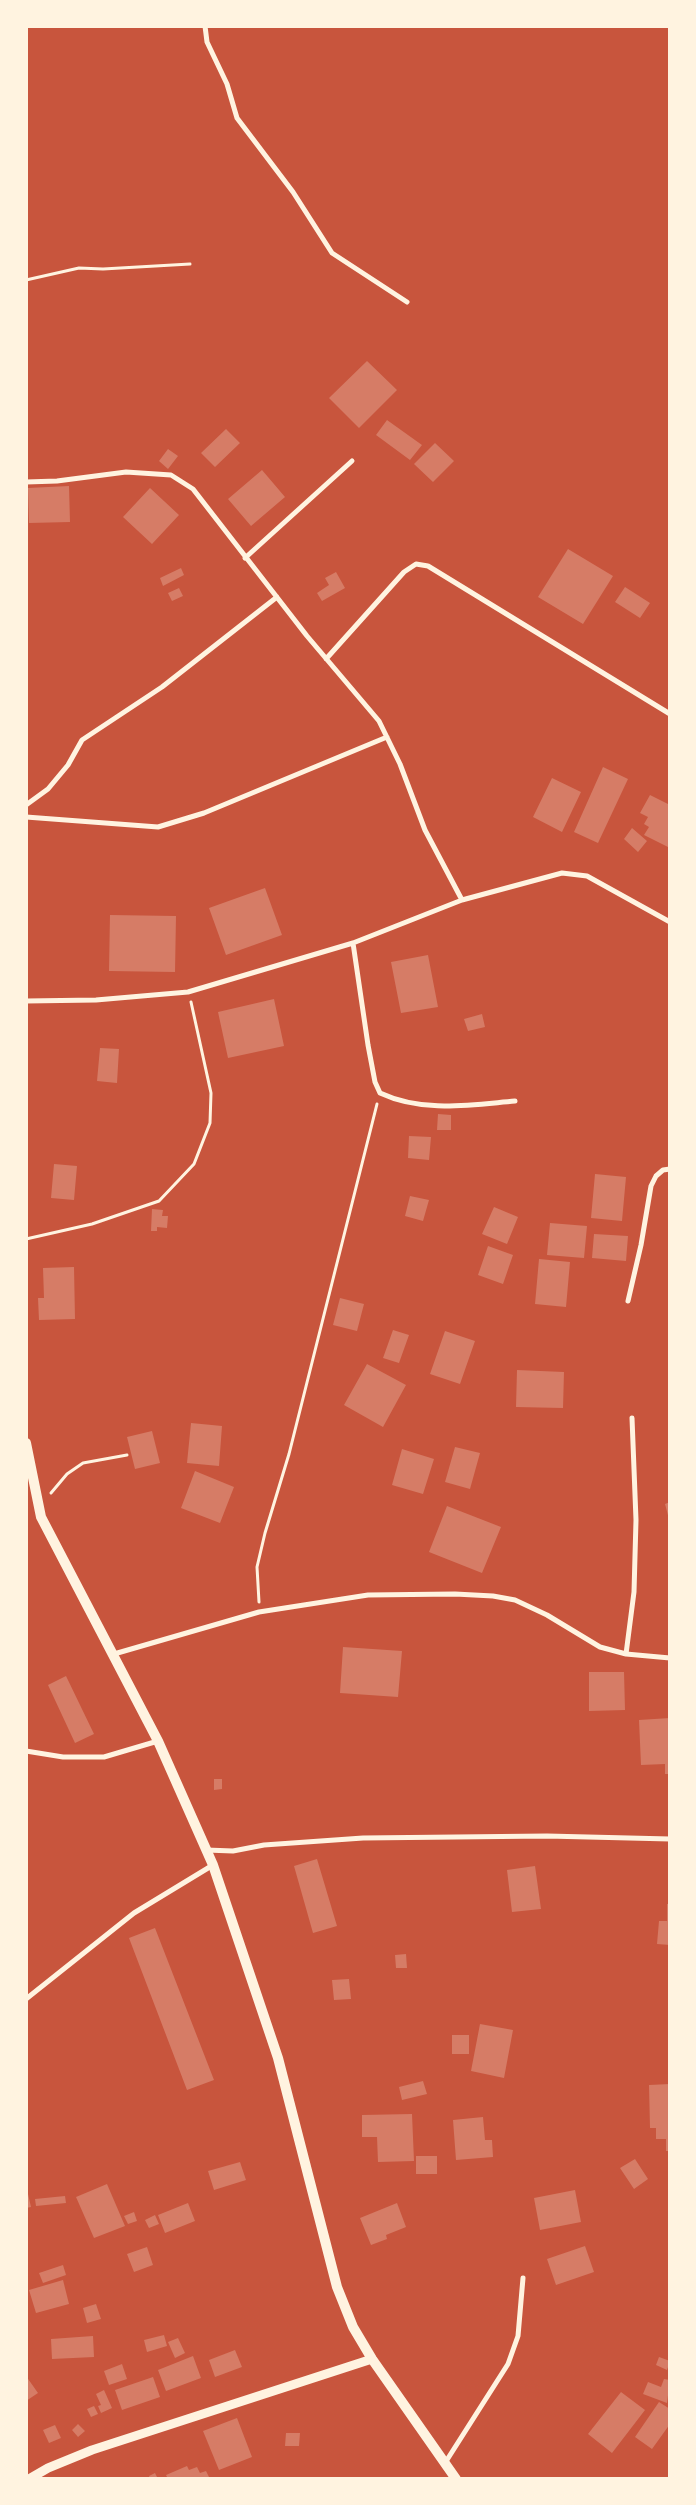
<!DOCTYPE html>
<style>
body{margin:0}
#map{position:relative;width:696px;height:2505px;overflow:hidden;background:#c8553d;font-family:"Public Sans",sans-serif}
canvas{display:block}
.frame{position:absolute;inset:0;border:28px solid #fff3e0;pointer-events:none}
</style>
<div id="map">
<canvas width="696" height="2505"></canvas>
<div class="frame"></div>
</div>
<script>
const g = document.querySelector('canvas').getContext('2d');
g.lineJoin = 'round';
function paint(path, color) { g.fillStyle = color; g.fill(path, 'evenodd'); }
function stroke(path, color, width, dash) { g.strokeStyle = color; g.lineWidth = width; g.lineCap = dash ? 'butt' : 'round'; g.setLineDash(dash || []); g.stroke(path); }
paint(new Path2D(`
 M367,361L397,390L359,428L329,398Z
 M387,420L422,445L410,460L376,435Z
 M226,429L240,443L215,467L201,453Z
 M435,443L454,461L433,482L414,464Z
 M168,449L178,456L168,469L159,461Z
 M262,470L285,497L251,526L228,499Z
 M69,486L70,522L29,523L28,488Z
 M150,488L179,515L152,544L123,517Z
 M568,549L613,576L583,624L538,597Z
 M181,568L184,575L163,586L160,578Z
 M336,572L345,588L322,601L317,593L329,585L325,578Z
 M625,587L650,603L640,618L615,602Z
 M179,588L183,596L172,601L168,593Z
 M603,767L628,779L598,843L574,832Z
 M552,778L581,792L562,832L533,817Z
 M650,795L670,805V848L644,835L649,827L644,824L648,817L640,813Z
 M632,828L647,841L638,852L624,839Z
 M265,888L282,935L226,955L209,908Z
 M110,915L176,916L175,972L109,971Z
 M428,955L438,1007L401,1013L391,962Z
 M274,999L284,1046L228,1058L218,1012Z
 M482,1014L485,1027L468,1031L464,1019Z
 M100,1048L119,1049L117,1083L97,1081Z
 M438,1114L451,1115V1130H437Z
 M409,1136L431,1137L429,1160L408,1158Z
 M54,1164L77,1166L74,1200L51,1198Z
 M595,1174L626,1177L622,1221L591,1218Z
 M410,1196L429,1200L423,1221L405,1216Z
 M494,1207L518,1217L507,1244L482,1234Z
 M152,1209L163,1210L162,1216H168L167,1228L157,1227V1231H151Z
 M550,1223L587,1226L584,1258L547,1255Z
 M594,1234L628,1236L626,1261L592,1258Z
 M488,1246L513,1255L503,1284L478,1275Z
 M539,1259L570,1262L566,1307L535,1304Z
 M74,1267L75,1319L39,1320L38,1298H44L43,1268Z
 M340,1298L364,1304L357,1331L333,1325Z
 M393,1330L409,1335L399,1363L383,1358Z
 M445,1331L475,1341L460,1384L430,1374Z
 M367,1364L406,1385L383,1427L344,1405Z
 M517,1370L564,1372L563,1408L516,1407Z
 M191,1423L222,1426L219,1466L187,1463Z
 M152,1431L160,1463L135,1469L127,1437Z
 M455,1447L480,1453L470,1489L445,1482Z
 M402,1449L434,1459L423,1494L392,1485Z
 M195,1471L234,1487L220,1523L181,1508Z
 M670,1502V1519H669L665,1504Z
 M447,1506L501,1527L482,1573L429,1552Z
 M343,1647L402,1651L398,1697L340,1693Z
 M589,1672H624L625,1710L589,1711Z
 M66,1676L94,1734L75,1743L48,1685Z
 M670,1718V1774H665V1764L641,1765L639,1720Z
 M214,1779H222V1789L214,1790Z
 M317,1859L337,1926L313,1933L294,1866Z
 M535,1866L541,1909L512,1912L507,1870Z
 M667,1904H670V1945L657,1944L659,1921H667Z
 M155,1928L214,2080L187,2090L129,1938Z
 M406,1954L407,1968H396L395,1955Z
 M349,1979L351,1999L334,2000L332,1980Z
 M480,2024L513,2030L504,2078L471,2071Z
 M452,2035H469V2054H452Z
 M423,2081L427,2094L402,2100L399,2087Z
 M670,2084V2151H666V2139H656V2128H650L649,2085Z
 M412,2114L414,2161L378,2162L377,2137H362V2115Z
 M483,2117L485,2140H492L493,2157L456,2160L453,2120Z
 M416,2156H437V2174H416Z
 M635,2159L648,2179L634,2189L620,2168Z
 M240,2162L246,2180L214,2190L208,2171Z
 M107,2184L125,2226L94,2238L76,2197Z
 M575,2190L581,2222L540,2230L534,2198Z
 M28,2194L31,2207L26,2208V2195Z
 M65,2196L66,2203L36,2206L35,2199Z
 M188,2203L195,2221L165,2233L158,2215Z
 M397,2203L406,2227L386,2235L387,2239L371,2245L360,2218Z
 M134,2212L137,2221L128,2224L124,2216Z
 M155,2215L159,2224L149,2228L145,2220Z
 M585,2246L594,2272L556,2285L547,2259Z
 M147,2247L153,2265L134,2272L127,2254Z
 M63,2265L66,2275L43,2283L39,2273Z
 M63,2280L69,2304L36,2313L29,2290Z
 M96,2304L101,2319L87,2323L83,2308Z
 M164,2335L167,2346L147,2352L144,2340Z
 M93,2336L94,2357L52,2359L51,2339Z
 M178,2338L185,2353L175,2358L168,2342Z
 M235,2350L242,2367L215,2377L209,2360Z
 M193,2356L201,2378L166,2391L158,2370Z
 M659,2357L670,2361L667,2370L656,2365Z
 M122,2364L127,2379L109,2385L104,2371Z
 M26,2376L38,2393L26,2401Z
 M153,2377L160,2397L122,2410L115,2390Z
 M664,2379L670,2380L667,2403L643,2394L648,2382L661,2387Z
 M104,2390L112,2408L101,2413L98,2406L101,2405L96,2394Z
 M621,2392L645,2410L612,2453L588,2434Z
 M659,2402L670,2409V2424L652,2449L635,2437Z
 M94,2406L98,2414L91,2417L87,2409Z
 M237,2418L252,2457L219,2470L203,2431Z
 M78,2424L85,2431L78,2437L72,2430Z
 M55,2425L61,2438L49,2443L43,2430Z
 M286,2433H300L299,2446H285Z
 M187,2466L189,2470L197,2467L200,2473L206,2471L210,2479H168L166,2475Z
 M155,2473L158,2479H150L149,2476Z`), '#d67c66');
stroke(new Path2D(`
 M26,280L79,268L103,269L190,264
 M26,1239L92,1224L159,1201L194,1164L210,1123L211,1093L191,1002
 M51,1493L67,1474L83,1463L127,1455
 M259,1602L257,1567L265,1533L289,1454L377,1104`), '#fff3e0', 3);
stroke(new Path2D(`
 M205,26L207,42L227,84L237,118L293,192L332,253L407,302
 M26,482L57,481L126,472L171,475L193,489L307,636L379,721L400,764L425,830L462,900
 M245,558L352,461
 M326,659L404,572L416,564L428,566L670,714
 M26,805L48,789L68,765L82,740L162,687L277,597
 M26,817L158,827L204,813L387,737
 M353,943L368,1045L375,1082L380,1093C423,1113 469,1105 515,1101
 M26,1001L96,1000L188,992L353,943L462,900L562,873L587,876L670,922
 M628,1301L641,1245L651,1186L656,1176L663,1170L670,1169
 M114,1654L259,1612L368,1595L455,1594L493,1596L515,1600L547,1615L600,1647L626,1654L670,1658
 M626,1654L634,1592L636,1520L632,1418
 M26,1751L63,1757H104L158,1741
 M206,1850L233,1851L264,1845L363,1838L547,1836L670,1839
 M26,1999L134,1913L213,1865
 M445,2463L508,2364L518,2336L523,2278`), '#fff3e0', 5);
stroke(new Path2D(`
 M29,2479L48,2468L92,2450L372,2359`), '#fff3e0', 9);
stroke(new Path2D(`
 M26,1443L41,1517L158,1741L213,1865L278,2058L337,2287L353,2327L372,2359L456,2479`), '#fff3e0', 10);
</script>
